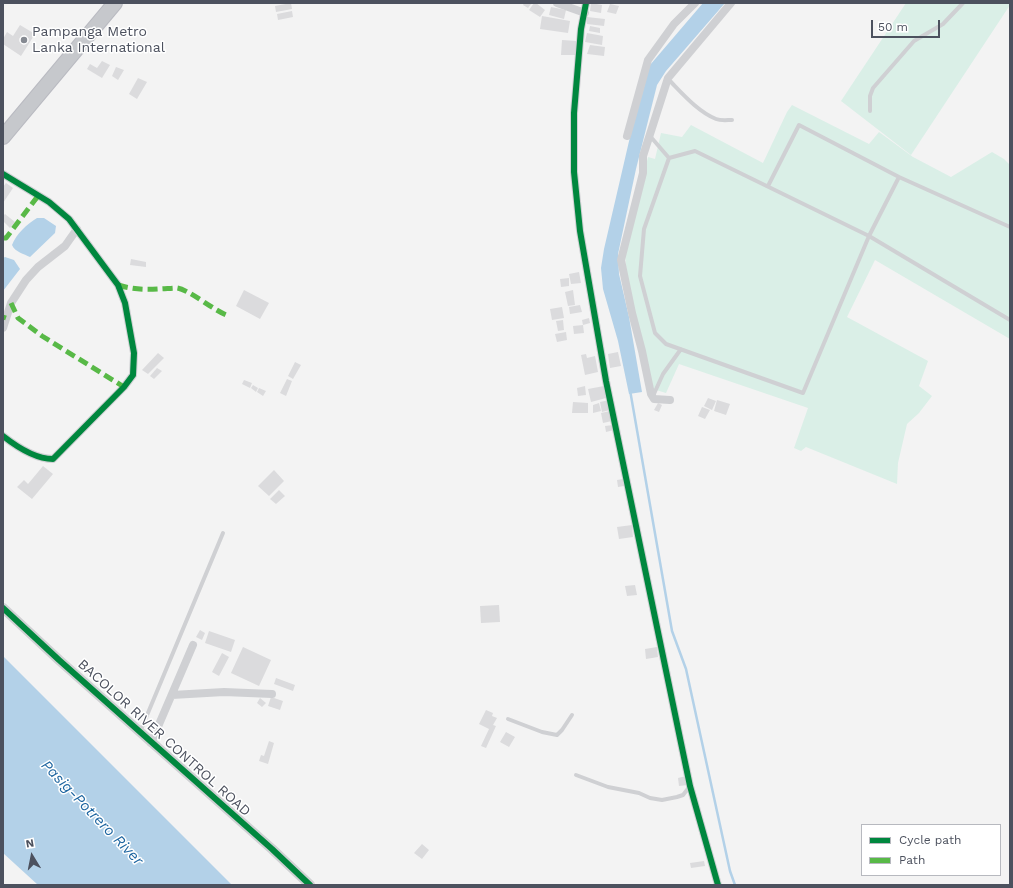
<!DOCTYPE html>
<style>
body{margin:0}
#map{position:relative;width:1013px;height:888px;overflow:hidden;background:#f3f3f3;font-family:"Work Sans",sans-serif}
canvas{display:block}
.frame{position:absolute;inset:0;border:4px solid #4c515e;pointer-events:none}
.legend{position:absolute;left:861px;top:824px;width:140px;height:52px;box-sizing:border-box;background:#fff;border:1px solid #b7b9bf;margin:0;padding:5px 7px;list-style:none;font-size:12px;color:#4c515e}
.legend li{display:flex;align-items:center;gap:8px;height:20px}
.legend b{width:20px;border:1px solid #b7b9bf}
.north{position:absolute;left:12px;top:836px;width:40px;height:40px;-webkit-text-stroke:3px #fff;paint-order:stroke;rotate:350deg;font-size:11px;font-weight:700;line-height:16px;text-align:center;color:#4c515e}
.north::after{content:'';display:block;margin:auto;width:14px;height:18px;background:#4c515e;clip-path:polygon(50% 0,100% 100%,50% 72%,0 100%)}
.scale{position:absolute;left:871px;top:20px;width:69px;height:18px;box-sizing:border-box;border:2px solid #4c515e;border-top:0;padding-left:5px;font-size:12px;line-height:14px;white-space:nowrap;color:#4c515e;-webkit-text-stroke:3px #fff;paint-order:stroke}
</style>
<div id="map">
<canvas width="1013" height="888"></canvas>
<div class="frame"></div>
<ul class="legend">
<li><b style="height:5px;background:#00873e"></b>Cycle path</li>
<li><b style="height:5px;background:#58b947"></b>Path</li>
</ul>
<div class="north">N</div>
<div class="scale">50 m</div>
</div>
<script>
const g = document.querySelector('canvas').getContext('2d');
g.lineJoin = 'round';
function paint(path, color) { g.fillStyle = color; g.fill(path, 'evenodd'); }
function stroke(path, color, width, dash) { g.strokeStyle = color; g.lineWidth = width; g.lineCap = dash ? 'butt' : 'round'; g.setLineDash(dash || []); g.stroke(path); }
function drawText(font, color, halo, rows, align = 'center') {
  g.font = font + ' "Work Sans",sans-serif'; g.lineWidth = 3; g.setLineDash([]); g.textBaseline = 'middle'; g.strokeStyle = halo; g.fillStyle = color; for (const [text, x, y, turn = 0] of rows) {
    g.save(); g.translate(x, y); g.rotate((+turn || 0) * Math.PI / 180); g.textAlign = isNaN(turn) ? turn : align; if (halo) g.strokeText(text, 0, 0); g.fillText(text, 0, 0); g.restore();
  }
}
paint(new Path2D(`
 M906,3H1010V5L911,155L841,101Z
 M792,105L869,144L879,132L913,157L951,177L992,152L1004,159L1010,165V339L875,260L847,317L928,361L919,386L932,396L919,413L907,424L898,463L897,484L806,447L801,451L794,448L808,408L679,364L666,393L653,389L628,286L625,256L648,157L655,159L661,133L682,137L691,125L763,163L787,112Z`), '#daefe7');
paint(new Path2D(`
 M703,3H725L666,71L657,85L636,169L618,254L619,274L629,317L642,392L629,394L618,341L603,289L601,268L604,249L633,124L650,65Z
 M37,218H44L56,226L55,233L30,257C24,254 15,252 12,245C16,234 27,224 37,218Z
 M5,257L14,260L20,269L3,291V258Z
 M3,656L232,885H38L3,853Z`), '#b3d1e8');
stroke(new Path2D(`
 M630,390L672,631L686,669L730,871L735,885`), '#b3d1e8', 2.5);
paint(new Path2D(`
 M291,3L292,9L276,12L275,6Z
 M524,3H530L531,4L528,8L523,5Z
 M534,3H536L545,10L540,17L529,10Z
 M591,3L602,5L601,13L590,11Z
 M610,4L619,6L616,14L607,12Z
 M551,7L566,10L564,19L549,15Z
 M292,11L293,17L278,20L277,14Z
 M542,16L570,21L568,33L540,29Z
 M587,17L605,19L604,26L587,24Z
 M20,25L35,34L21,56L3,44V39L7,32L13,36Z
 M590,26L600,28V33L589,31Z
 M587,33L603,36L602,45L585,42Z
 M562,40L577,41L576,55H561Z
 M590,45L605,47L604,56L587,54Z
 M102,61L110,65L102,78L87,69L90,64L97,68Z
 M116,67L124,70L118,80L112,76Z
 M138,78L147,82L137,99L129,94Z
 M6,183L13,188L3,203V187Z
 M5,214L15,222L10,228L3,221V216Z
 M131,259L146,262V267L130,265Z
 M579,272L581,283L571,284L569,274Z
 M569,278V286L561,287L560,279Z
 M244,290L269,303L260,319L236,306Z
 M573,290L575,305L568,306L565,292Z
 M580,305L582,312L570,314L569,307Z
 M562,307L564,318L552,320L550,309Z
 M589,318L590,323L583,325L582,320Z
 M563,320L564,330L558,331L556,321Z
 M583,325L584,333L574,334L573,326Z
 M566,332L567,340L557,342L555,334Z
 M618,352L621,366L610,368L608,354Z
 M158,353L164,358L148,374L142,370Z
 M586,354L587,358L595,356L598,372L585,375L581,355Z
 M295,362L301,365L293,379L288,376Z
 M157,368L162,371L154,379L150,376Z
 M287,379L292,381L286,396L280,393Z
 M244,380L252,383L250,388L242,384Z
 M253,385L258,388L256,392L251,388Z
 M585,386L586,395L578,396L577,388Z
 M604,386L606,398L591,402L588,389Z
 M259,388L266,391L263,396L257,392Z
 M708,398L716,401L712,410L704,406Z
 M609,400L610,410L602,412L600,402Z
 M717,400L730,404L726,415L714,411Z
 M573,402L588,403V413H572Z
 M599,403L601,411L593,413V405Z
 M658,403L662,405L659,412L654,410Z
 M702,407L710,410L705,419L698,416Z
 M610,411L612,421L603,423L601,413Z
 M613,425L614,430L606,432L605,426Z
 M43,466L53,474L32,499L17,487L24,480L28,484Z
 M274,470L284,481L269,496L258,486Z
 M623,479L624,486L618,487L617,480Z
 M279,490L285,496L276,504L270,499Z
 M632,525L633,537L619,539L617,527Z
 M635,585L637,595L627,596L625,586Z
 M499,605L500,622L481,623L480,606Z
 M200,630L205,633L202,640L196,637Z
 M209,631L235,640L231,652L205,643Z
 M243,647L271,660L259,686L231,673Z
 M657,647L658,657L646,659L645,649Z
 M222,653L229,657L219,676L212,672Z
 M276,678L295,685L293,691L274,684Z
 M271,697L283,701L280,710L268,706Z
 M260,698L266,703L262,707L257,703Z
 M486,710L493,713L492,716L497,718L493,725L496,726L486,748L481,746L489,729L479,724Z
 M506,732L515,737L509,747L500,742Z
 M269,741L274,743L268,764L259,761L261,755L264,756Z
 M686,776L688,785L679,786L678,778Z
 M422,844L429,850L422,859L414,853Z
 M704,861L705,866L691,868L690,863Z`), '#dbdbdd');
const trunk = new Path2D(`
 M3,137L115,3`);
stroke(trunk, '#b9bac1', 16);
stroke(new Path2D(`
 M668,79C682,93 697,111 716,119C721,121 727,120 732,120
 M870,111V96L873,88L914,41L943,24L963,3
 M650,136L669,158
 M669,158L644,229L640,276L655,333L666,344L803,393L869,236L899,177
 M669,158L695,151L869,236L1010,320
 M768,186L799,125L899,177L1010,227
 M653,396L663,374L681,349
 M508,719L542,732L557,735L562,730L572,715
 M140,732L223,533
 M576,775L608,787L639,793L650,798L662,800L677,797L683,795L690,786`), '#cfd0d3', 4);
stroke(new Path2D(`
 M557,3L585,13
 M586,3L581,29L574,113V172L580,231L606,381L681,743L690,786L718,885
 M627,136L648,60L674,24L695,3
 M3,174L49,202L69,219L118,285L125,303L134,353L133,375L124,387L53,459C36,459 17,447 3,436
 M3,328L11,303L26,280L38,267L65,246L77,229
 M670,400L654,399L651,394L642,351L632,313L621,260L643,173V156L668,78L731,3
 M172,695L224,692L272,694
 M151,743L193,645`), '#cfd0d3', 8);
stroke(new Path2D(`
 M3,608L59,660L272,849L310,885`), '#cfd0d3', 10);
stroke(trunk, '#c6c8cc', 14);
stroke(new Path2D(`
 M3,238H6L38,196
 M118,285C131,289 144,290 158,289C164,289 171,288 177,288C190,290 214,311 229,316
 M11,303L18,318L42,336L124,387
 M3,317L6,318`), '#58b947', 5, [10, 5]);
stroke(new Path2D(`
 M586,3L581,29L574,113V172L580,231L606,381L681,743L690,786L718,885
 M3,174L49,202L69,219L118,285L125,303L134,353L133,375L124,387L53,459C36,459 17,447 3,436
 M3,608L59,660L272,849L310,885`), '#00873e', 6);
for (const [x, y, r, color] of [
 [24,40,4,"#868a92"]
]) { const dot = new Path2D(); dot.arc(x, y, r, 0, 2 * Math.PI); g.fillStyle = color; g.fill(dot); stroke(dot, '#fff', 1.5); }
drawText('14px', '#4c515e', '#fff', [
 ["Pampanga Metro",32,32],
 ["Lanka International",32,48]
], 'left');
drawText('14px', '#4c515e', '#fff', [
 ["BACOLOR RIVER CONTROL ROAD",164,738,42]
]);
drawText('italic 15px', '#1d65a0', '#fff', [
 ["Pasig-Potrero River",92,813,46]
]);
</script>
